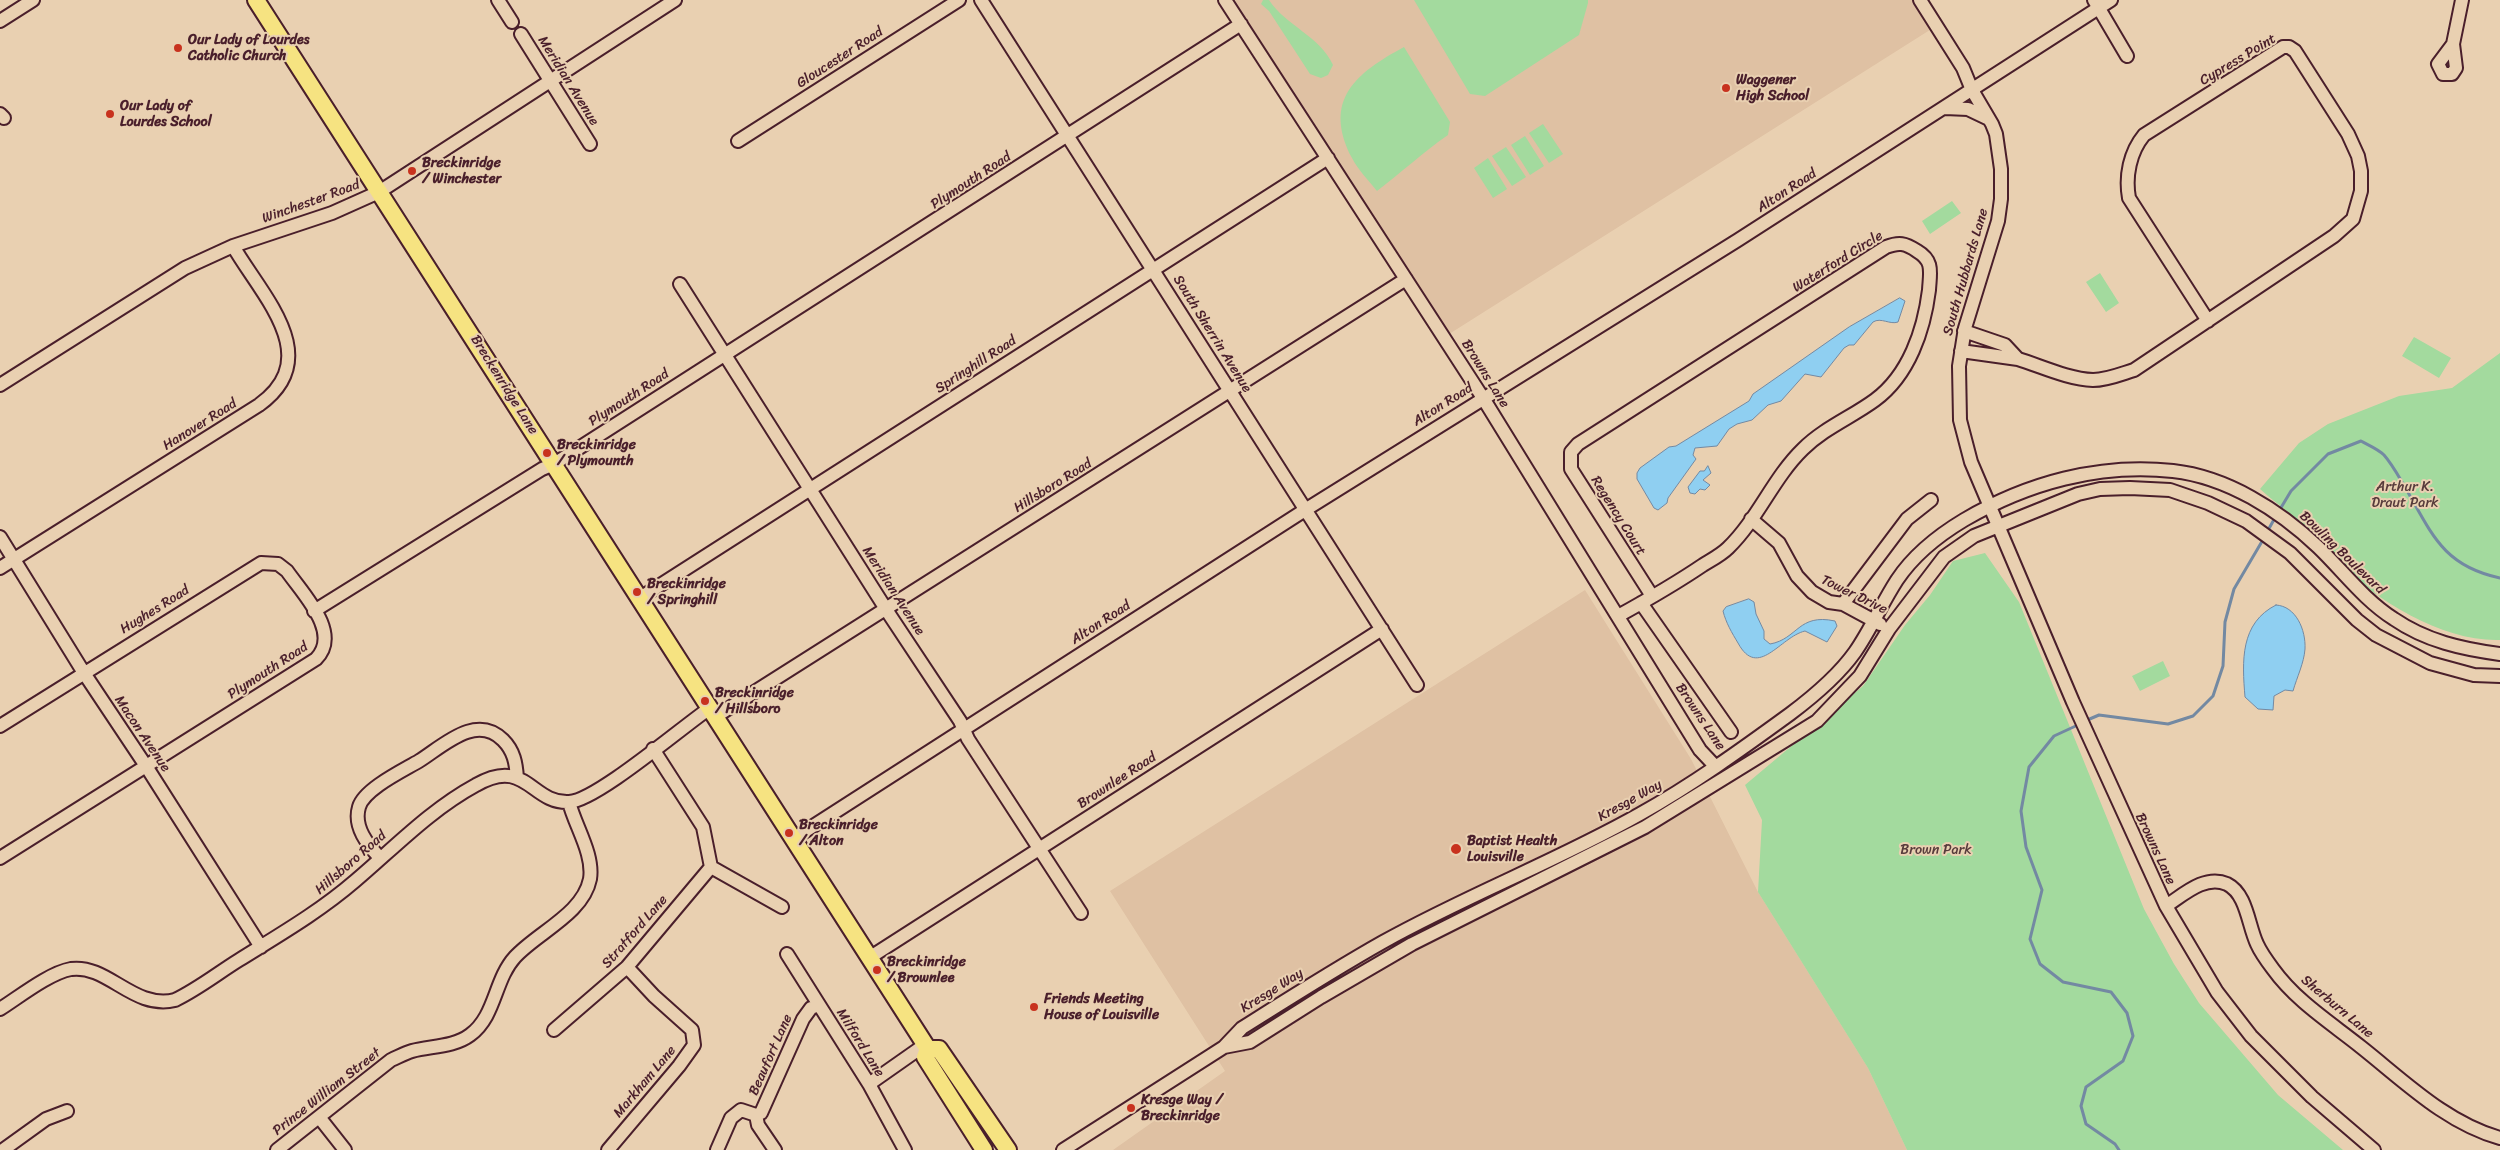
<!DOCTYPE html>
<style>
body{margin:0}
canvas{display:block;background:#e9d0b1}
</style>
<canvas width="2500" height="1150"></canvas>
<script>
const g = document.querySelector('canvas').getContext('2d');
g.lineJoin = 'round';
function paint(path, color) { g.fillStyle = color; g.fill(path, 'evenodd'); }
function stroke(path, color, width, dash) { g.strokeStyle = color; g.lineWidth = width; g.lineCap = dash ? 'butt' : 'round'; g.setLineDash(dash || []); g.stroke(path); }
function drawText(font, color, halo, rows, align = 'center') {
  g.font = font + ' Sriracha,sans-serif'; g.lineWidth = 4; g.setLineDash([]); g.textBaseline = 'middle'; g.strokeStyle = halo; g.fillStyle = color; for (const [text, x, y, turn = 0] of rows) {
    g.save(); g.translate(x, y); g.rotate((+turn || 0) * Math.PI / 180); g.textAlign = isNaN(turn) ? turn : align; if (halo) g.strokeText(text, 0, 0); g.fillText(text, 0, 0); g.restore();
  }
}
paint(new Path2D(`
 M1232,0H1915L1933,28L1446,336Z
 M1585,590L1691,759L1758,892L1868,1068L1907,1150H1113L1225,1071L1110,891Z`), '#dfc1a3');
paint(new Path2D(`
 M1263,0H1269C1286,26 1320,36 1333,65L1328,75L1321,78L1310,74L1269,11L1261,4Z
 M1414,0H1588V3L1579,35L1485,96L1470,94Z
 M1404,47L1450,122L1448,135C1423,152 1401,173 1377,191C1369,181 1358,170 1352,158C1322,100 1356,73 1404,47Z
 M1543,124L1563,154L1549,163L1529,133Z
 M1525,136L1544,166L1530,175L1511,145Z
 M1506,147L1526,177L1512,186L1492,156Z
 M1488,158L1507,189L1493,198L1474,168Z
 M1952,201L1961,213L1930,234L1922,221Z
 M2100,273L2119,303L2106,312L2086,282Z
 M2414,337L2451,358L2439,378L2402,356Z
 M2500,353V640C2444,642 2377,601 2338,563C2330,555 2324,544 2316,536C2298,519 2278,505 2260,489L2299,443L2328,424L2399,396L2452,388Z
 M1985,553L2019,602L2144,909L2174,964L2199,1003L2278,1095L2343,1150H1907L1868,1068L1758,892L1762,820L1745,785L1863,686L1905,625L1930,595L1953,561Z
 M2163,661L2170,676L2140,691L2132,676Z`), '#a3da9e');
const water = new Path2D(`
 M1900,298L1905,301L1898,322C1890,325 1881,317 1873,322L1854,345H1849L1844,348L1821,377L1805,374L1781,401L1768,405L1752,420L1737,424L1729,429L1717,446L1695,448L1693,455L1696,459L1668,498L1667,503L1658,510L1654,508L1637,479V473L1640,468L1669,447L1676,446L1749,401L1753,394L1849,327Z
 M1708,466L1711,473L1703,480L1710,485L1705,490L1700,489L1695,494L1690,493L1688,487L1700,471H1704Z
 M1749,599L1754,602L1756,614L1764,631V639L1770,644C1798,639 1798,613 1835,621L1837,626L1827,642L1805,631C1780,637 1758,680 1738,643C1732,633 1726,623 1723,611L1726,607Z
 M2276,605C2296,606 2306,630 2305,649C2304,663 2297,677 2293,691L2285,690L2274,696L2273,710L2258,709L2245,697C2242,661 2240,623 2276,605Z`);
paint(water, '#8fcff1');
stroke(water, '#7389a2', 1);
stroke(new Path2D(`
 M2279,511L2291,491L2328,454L2361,441C2368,445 2378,449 2384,455C2392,464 2399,477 2405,487C2432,534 2443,566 2500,578
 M2267,532L2276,516
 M2085,721L2099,715L2168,724L2193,716L2213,696L2223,666L2225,622L2234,589L2264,538
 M2080,724L2054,736L2029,767L2021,811L2026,847L2042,890L2030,939L2040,964L2063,982L2111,992L2127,1013L2133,1036L2123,1061L2086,1087L2081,1106L2086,1124L2115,1144L2119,1150`), '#7389a2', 3);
const minor = new Path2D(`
 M498,0L512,22
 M981,0L1417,685
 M1225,0L1483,398L1700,750L1715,766
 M1920,0L1963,68L1972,90L1992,124L1996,134L2001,169V199L1998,221L1965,328L1959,366L1960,420L1971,462L2073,702L2166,906L2217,992L2251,1036L2312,1097L2374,1150
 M2094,0L2127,56
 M0,21L33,0
 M521,34L590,144
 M2453,44L2438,64L2443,74H2452L2456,68L2453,44L2462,0
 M1945,108L1968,109L1989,119
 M0,114L4,118
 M738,141L959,0
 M680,284L891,617L960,721L968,739L1081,913
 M1961,351L2018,359L2005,345L1964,331
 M2018,359C2041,366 2068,379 2093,380C2107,380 2121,374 2134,370L2334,236L2353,219L2361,191V171L2358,156L2348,134L2295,51L2289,47H2283L2144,135C2130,152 2125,176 2129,198L2208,321
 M0,385L185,268L233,246L332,213L379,192L675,0
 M1751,519L1779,543L1797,576L1812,592L1829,602L1843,604L1880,624
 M0,537L84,673L146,766L261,947
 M0,568L259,405C326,357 261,295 233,246
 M640,598L1328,158
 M1641,603L1731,732
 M1843,604L1907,519L1931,500
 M314,611L542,469L554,464L1241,24
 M1618,616C1647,600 1675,584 1703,565C1711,560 1721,555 1728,548C1758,519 1773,478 1803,449C1824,428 1852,417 1875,400C1909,375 1924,330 1929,290C1930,272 1934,261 1917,251C1905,243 1899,242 1886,247L1578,444L1571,452V469L1652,596
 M715,717L1406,279
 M0,726L261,563L278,564L287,571C303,594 342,633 316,659L0,858
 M653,749L703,827L711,867L782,907
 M793,839L1305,510L1738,240L2111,0
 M380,858C368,845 353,827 359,807C364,789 404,770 419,761C443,746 476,713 503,740C514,751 516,763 517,778
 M2166,906C2183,895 2205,874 2227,884C2247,894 2248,925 2257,944C2261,953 2267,961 2273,969C2296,1001 2331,1023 2361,1047C2404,1081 2446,1123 2500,1138
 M787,954L869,1084L905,1150
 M869,958L1382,629
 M0,1009C19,997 49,973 71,969C108,964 133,1010 175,1000C198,989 218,973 239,960C279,935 319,912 355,881C394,848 430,810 476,785C526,756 531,804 569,802C596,801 682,727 710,708
 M554,1030L627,967L711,867
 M1224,1047L1250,1042L1321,997L1412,944L1645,827L1817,721L1860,676L1889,629L1944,557L1974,536L2078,494L2100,489L2130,488L2170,490L2208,503L2246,521L2290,553L2357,620L2376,635L2430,663L2474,675L2500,676
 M869,1084L926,1044
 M756,1115L758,1125L775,1150
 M319,1117L345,1150
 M3,1150L46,1119L67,1111
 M277,1150L391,1060C398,1057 405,1053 412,1051C431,1046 454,1047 470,1035C496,1016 494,980 515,957C538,932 583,914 590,879C594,854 575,826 569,802
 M608,1150L679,1066L694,1045L692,1030L654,996L627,967
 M717,1150L731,1118L741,1110L756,1115L761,1113L803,1019L811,1008L819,1005
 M1063,1150L1224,1047L1242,1028C1288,999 1335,969 1383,942C1467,895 1557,861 1640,814C1692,785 1742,749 1790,714C1814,696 1838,676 1855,652C1871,629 1882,603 1897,580C1913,556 1939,535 1964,520C2027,483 2099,463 2173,471C2227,477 2279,510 2318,547C2343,571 2364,600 2394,619C2426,641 2462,649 2500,654`);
const major = new Path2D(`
 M256,0L928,1049
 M928,1049H939L1008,1150
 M928,1049L925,1057L984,1150`);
stroke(minor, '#4a1f2b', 16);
stroke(major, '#4a1f2b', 20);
stroke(minor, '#e9d0b1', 12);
stroke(major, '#f6e381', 16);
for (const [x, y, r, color] of [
 [178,48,5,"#c8321e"],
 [1726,88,5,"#c8321e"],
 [110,114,5,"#c8321e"],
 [412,171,5,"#c8321e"],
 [547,453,5,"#c8321e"],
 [637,592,5,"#c8321e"],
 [705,701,5,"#c8321e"],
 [789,833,5,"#c8321e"],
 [1456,849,6,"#c8321e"],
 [877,970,5,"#c8321e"],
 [1034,1007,5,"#c8321e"],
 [1131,1108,5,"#c8321e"]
]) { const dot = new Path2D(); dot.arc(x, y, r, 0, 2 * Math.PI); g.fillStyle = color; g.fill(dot); stroke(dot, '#e9d0b1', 2); }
drawText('bold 14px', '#4a1f2b', '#e9d0b1', [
 ["Our Lady of Lourdes",188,40],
 ["Catholic Church",188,56],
 ["Waggener",1736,80],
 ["High School",1736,96],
 ["Our Lady of",120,106],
 ["Lourdes School",120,122],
 ["Breckinridge",422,163],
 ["/ Winchester",422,179],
 ["Breckinridge",557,445],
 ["/ Plymounth",557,461],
 ["Breckinridge",647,584],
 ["/ Springhill",647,600],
 ["Breckinridge",715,693],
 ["/ Hillsboro",715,709],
 ["Breckinridge",799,825],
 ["/ Alton",799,841],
 ["Baptist Health",1467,841],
 ["Louisville",1467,857],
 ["Breckinridge",887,962],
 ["/ Brownlee",887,978],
 ["Friends Meeting",1044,999],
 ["House of Louisville",1044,1015],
 ["Kresge Way /",1141,1100],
 ["Breckinridge",1141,1116]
], 'left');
drawText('14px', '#4a1f2b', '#e9d0b1', [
 ["Gloucester Road",840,58,-33],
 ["Cypress Point",2238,60,-31],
 ["Meridian Avenue",568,81,58],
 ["Plymouth Road",971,181,-33],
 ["Alton Road",1787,191,-33],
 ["Winchester Road",311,202,-20],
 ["Waterford Circle",1838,262,-32],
 ["South Hubbards Lane",1966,272,-74],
 ["South Sherrin Avenue",1212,334,58],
 ["Springhill Road",976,365,-33],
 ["Browns Lane",1485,374,58],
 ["Breckenridge Lane",504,385,58],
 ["Plymouth Road",629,398,-33],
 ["Alton Road",1443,405,-32],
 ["Hanover Road",200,425,-32],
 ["Hillsboro Road",1053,486,-32],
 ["Regency Court",1618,516,58],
 ["Bowling Boulevard",2342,553,44],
 ["Meridian Avenue",893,591,57],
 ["Tower Drive",1854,595,26],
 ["Hughes Road",155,610,-32],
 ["Alton Road",1101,623,-33],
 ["Plymouth Road",268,671,-33],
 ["Browns Lane",1700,717,56],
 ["Macon Avenue",142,734,56],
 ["Brownlee Road",1117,781,-33],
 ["Kresge Way",1630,801,-29],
 ["Browns Lane",2155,849,65],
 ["Hillsboro Road",351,863,-41],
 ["Stratford Lane",635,932,-49],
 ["Kresge Way",1272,991,-32],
 ["Sherburn Lane",2337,1007,40],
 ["Milford Lane",860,1043,58],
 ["Beaufort Lane",771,1055,-66],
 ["Markham Lane",645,1082,-50],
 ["Prince William Street",327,1092,-38]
]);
drawText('14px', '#573b3c', '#e9d0b1', [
 ["Arthur K.",2405,487],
 ["Draut Park",2405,503],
 ["Brown Park",1936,850]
]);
</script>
